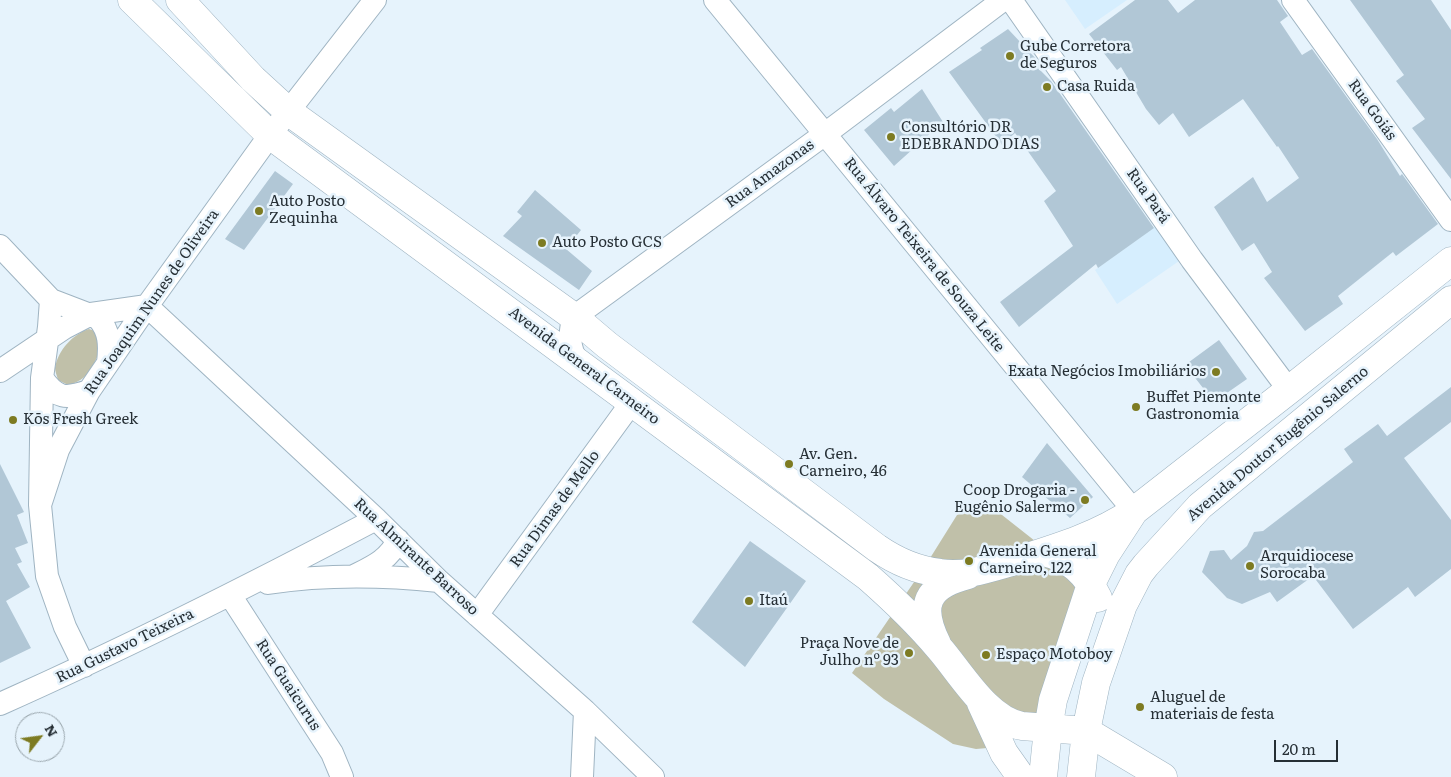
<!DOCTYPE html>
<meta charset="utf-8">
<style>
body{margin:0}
#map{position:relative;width:1451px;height:777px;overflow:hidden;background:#e6f3fc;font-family:Literata,serif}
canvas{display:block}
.north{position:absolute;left:15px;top:712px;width:50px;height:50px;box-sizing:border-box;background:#e6f3fc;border:1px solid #99a5ac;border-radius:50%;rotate:60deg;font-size:14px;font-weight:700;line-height:20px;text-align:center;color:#262f35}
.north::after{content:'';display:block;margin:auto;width:18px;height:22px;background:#7d7b22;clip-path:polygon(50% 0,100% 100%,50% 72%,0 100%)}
.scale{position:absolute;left:1274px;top:740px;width:64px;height:22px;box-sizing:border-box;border:2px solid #262f35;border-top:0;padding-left:6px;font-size:15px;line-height:18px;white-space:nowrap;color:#262f35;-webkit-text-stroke:4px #e6f3fc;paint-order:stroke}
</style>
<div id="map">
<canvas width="1451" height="777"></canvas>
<div class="north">N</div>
<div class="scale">20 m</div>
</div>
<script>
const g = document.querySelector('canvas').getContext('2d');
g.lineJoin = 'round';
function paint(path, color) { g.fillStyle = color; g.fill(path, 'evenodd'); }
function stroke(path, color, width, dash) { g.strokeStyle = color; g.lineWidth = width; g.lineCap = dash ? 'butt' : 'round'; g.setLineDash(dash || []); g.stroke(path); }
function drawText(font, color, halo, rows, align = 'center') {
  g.font = font + ' Literata,serif'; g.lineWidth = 5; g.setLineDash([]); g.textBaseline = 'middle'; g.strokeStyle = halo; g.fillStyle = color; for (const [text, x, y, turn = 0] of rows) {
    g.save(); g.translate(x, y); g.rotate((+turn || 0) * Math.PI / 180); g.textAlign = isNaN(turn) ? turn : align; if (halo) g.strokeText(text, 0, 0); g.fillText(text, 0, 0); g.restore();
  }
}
paint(new Path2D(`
 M1065,0H1127L1085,29Z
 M1159,224L1182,259L1117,304L1095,270Z`), '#d6eefe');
paint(new Path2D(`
 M89,329L98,332L101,349C92,367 89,380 68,385L58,380C57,376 55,371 55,368C58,350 73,334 89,329Z
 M983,500L1082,578L1075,602L1042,690L1036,718L999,747L976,749L953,744L884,699L852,673L927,563L957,515Z`), '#c0c0a9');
paint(new Path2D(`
 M1135,0H1168L1178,13L1195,0H1277L1288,16L1280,22L1302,55L1312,49L1377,139L1400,176L1402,174L1438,224L1396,256L1393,252L1338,296L1343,304L1305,331L1264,278L1272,272L1254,243L1242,251L1214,207L1253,177L1267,202L1299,178L1278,146L1277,147L1243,99L1189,137L1173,113L1159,125L1146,109L1121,67L1117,70L1089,34Z
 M1350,0H1431L1451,30V179L1412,128L1425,119L1396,81L1404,75Z
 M1008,29L1038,61L1041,65L1038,68L1051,81L1154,228L1098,268L1096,264L1019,327L1000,302L1073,246L1044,201L1056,191L1015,133L1002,145L949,72L982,50L980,48Z
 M922,89L943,122L894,166L864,130L891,108L894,112Z
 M275,171L293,184L244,250L225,239Z
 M535,190L581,230L566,249L592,271L579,290L503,236L522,216L517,212Z
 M1219,340L1247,379L1214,402L1185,365Z
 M1451,387V422L1404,458L1451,520V569L1415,597L1408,587L1353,629L1313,576L1277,602L1270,592L1242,604L1227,598L1202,572L1210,551L1224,550L1231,560L1247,546L1254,532L1263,531L1353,462L1344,449L1378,424L1387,436Z
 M1047,443L1093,497L1070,518L1022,477Z
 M0,464L24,512L17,515L28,543L15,548L22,562L17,564L30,587L6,601L31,648L0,663Z
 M750,541L806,581L745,667L692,622Z`), '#b1c7d6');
const street = new Path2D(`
 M715,0L1134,511
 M1011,0L1192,260L1289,390
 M1293,0L1451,220
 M0,246L51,300L98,318C110,331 110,346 108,363
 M51,300L49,327L42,378L40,505L47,576L65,627L84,666
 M147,306L376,519L439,581L585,711L653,777
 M578,362C568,348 569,333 574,317L825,134L1003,0
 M0,371L64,328L91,314L147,306
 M42,378C57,399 65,399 89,391
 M40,505L58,450L89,391L147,306L270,135L375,0
 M354,576C372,567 389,560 398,540
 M268,583C325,574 382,575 439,581
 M230,595L332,753L342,777
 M477,615L632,402
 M0,704C128,647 253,584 376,519
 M582,777L585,711`);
const secondary = new Path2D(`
 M1086,731L1163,777`);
const primary = new Path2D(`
 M132,0L270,135L868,577C893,599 918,623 939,648C961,673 987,720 1022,726L1086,731
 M180,0L253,79L289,112L574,317L607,345L877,548C897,562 916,570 940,573C966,577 990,568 1015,561C1056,548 1097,536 1134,511
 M1044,552C1071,559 1086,573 1098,598
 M937,644C918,605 926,586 968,575
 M981,703L1004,753L1021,777
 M1043,777L1048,729L1053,700L1091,584L1106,554L1134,511L1289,390L1451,261
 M1081,777L1086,731L1096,683L1123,605L1139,574L1146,565L1200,506L1451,300`);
stroke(street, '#9fb4c2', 24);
stroke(secondary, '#9fb4c2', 29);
stroke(primary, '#9fb4c2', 29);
stroke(street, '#fff', 22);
stroke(secondary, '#fff', 28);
stroke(primary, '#fff', 28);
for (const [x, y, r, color] of [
 [1010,56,5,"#7d7b22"],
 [1047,87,5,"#7d7b22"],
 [891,137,5,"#7d7b22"],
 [259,211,5,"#7d7b22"],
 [542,243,5,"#7d7b22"],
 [1216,372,5,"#7d7b22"],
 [1136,407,5,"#7d7b22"],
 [13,420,5,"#7d7b22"],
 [789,464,5,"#7d7b22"],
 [1085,500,5,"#7d7b22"],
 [969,561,5,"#7d7b22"],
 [1250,566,5,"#7d7b22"],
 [749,601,5,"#7d7b22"],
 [909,653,5,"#7d7b22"],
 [986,655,5,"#7d7b22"],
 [1140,707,5,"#7d7b22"]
]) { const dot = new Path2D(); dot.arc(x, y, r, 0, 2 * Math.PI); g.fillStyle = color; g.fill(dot); stroke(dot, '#e6f3fc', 2); }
drawText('15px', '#262f35', '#e6f3fc', [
 ["Gube Corretora",1020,47],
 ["de Seguros",1020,64],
 ["Casa Ruida",1057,87],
 ["Consultório DR",901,128],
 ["EDEBRANDO DIAS",901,145],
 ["Auto Posto",269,202],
 ["Zequinha",269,219],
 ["Auto Posto GCS",552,243],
 ["Exata Negócios Imobiliários",1206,372,"right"],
 ["Buffet Piemonte",1146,398],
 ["Gastronomia",1146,415],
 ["Kōs Fresh Greek",23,420],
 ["Av. Gen.",799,455],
 ["Carneiro, 46",799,472],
 ["Coop Drogaria -",1075,491,"right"],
 ["Eugênio Salermo",1075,508,"right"],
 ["Avenida General",979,552],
 ["Carneiro, 122",979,569],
 ["Arquidiocese",1260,557],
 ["Sorocaba",1260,574],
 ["Itaú",759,601],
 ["Praça Nove de",899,644,"right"],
 ["Julho nº 93",899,661,"right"],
 ["Espaço Motoboy",996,655],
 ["Aluguel de",1150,698],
 ["materiais de festa",1150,715]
], 'left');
drawText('15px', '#262f35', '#e6f3fc', [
 ["Rua Goiás",1372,110,54],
 ["Rua Amazonas",770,174,-36],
 ["Rua Pará",1148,196,55],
 ["Rua Álvaro Teixeira de Souza Leite",924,255,51],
 ["Rua Joaquim Nunes de Oliveira",152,302,-55],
 ["Avenida General Carneiro",584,366,37],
 ["Avenida Doutor Eugênio Salerno",1278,444,-40],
 ["Rua Dimas de Mello",555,509,-54],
 ["Rua Almirante Barroso",416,557,43],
 ["Rua Gustavo Teixeira",125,646,-26],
 ["Rua Guaicurus",288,685,57]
]);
</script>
